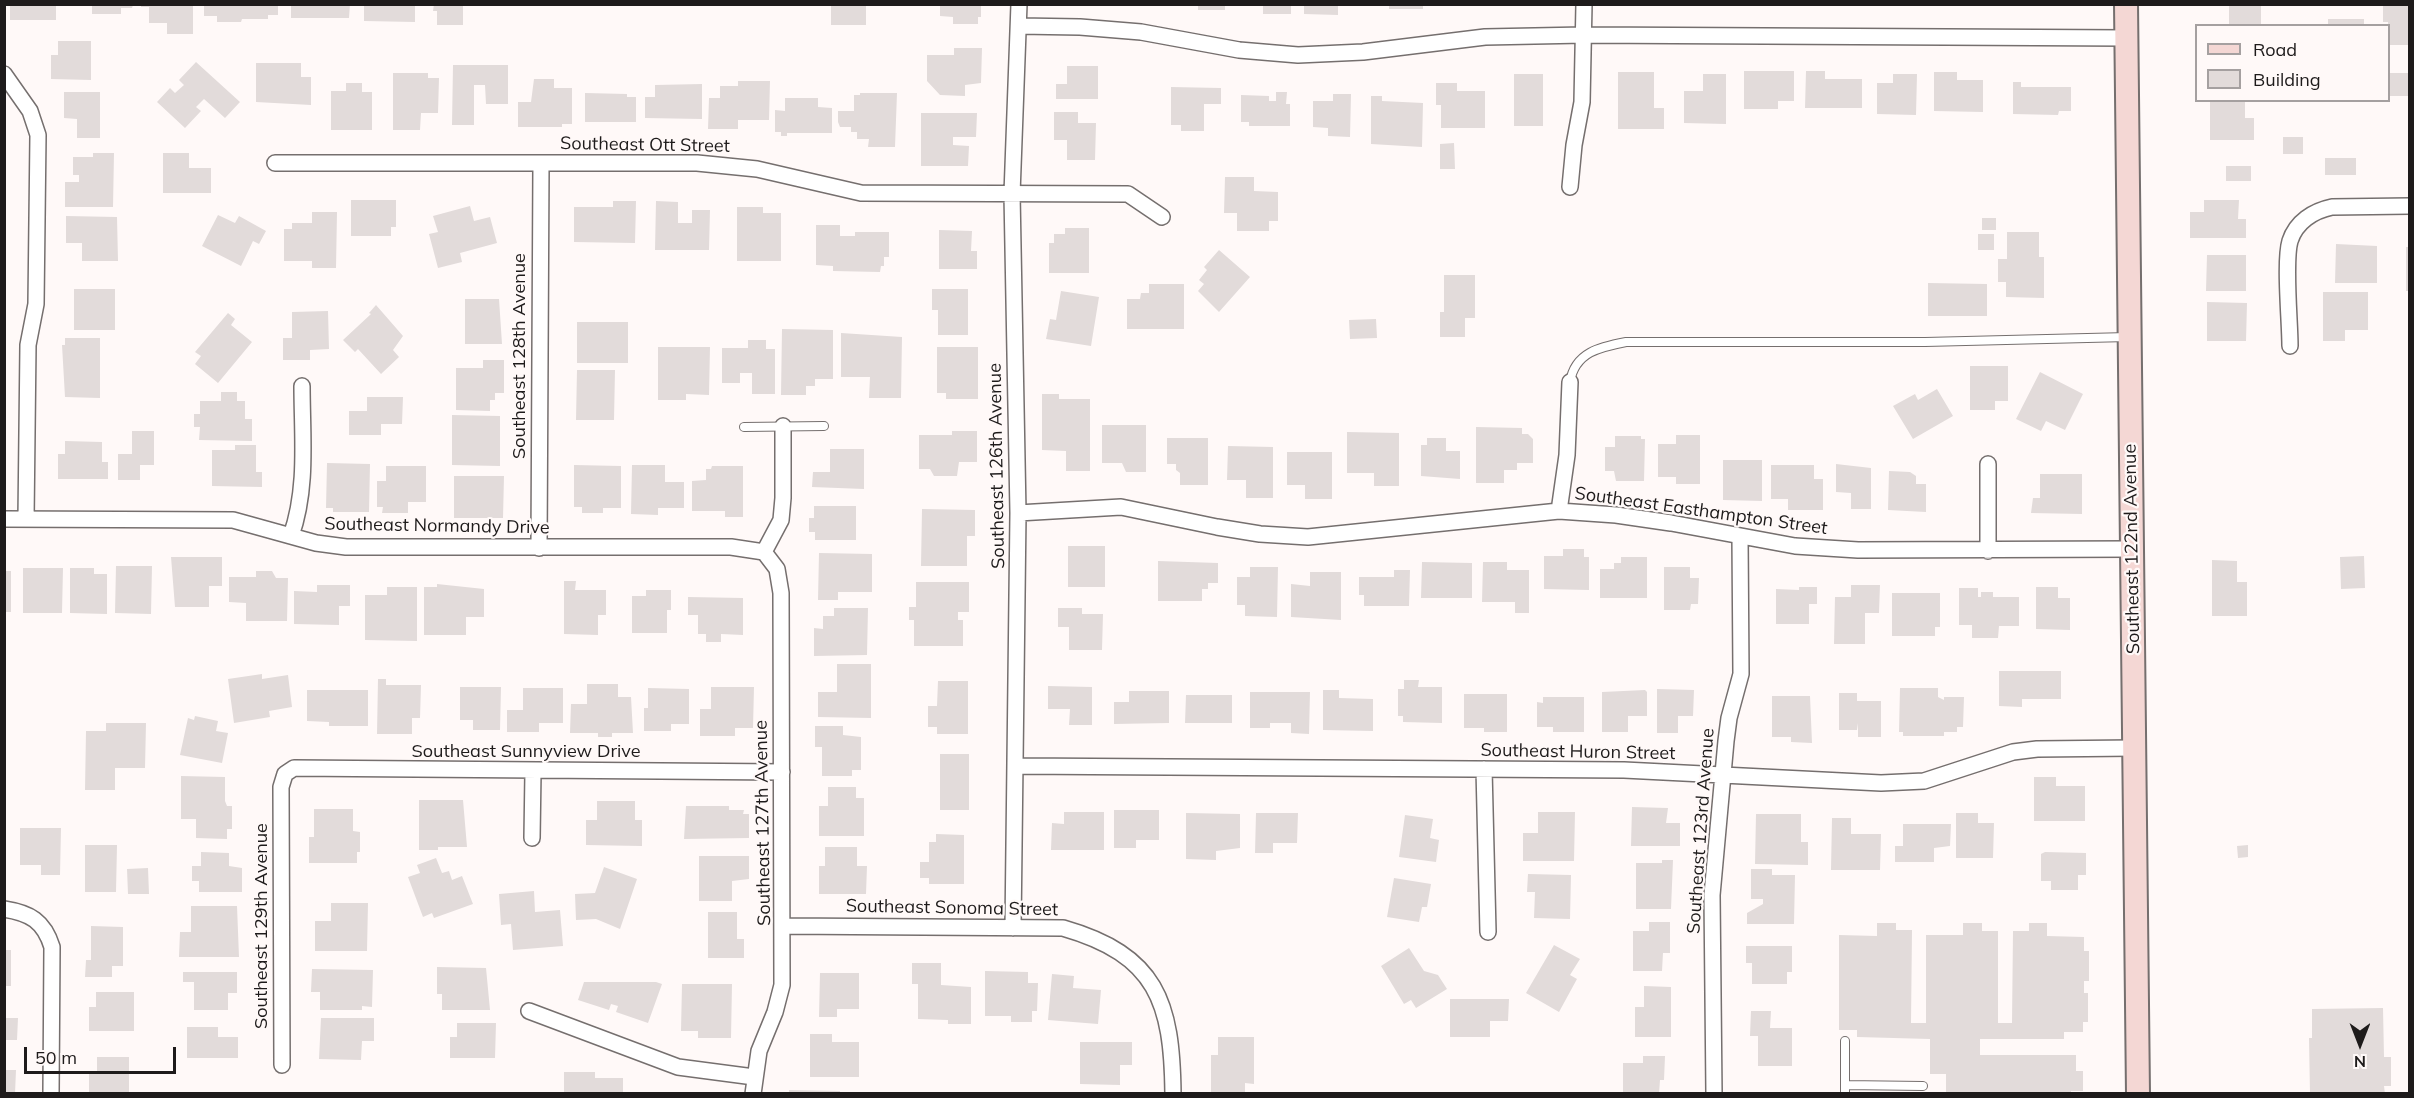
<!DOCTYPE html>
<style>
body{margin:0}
#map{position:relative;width:2414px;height:1098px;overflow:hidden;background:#fff9f8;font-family:Mulish,sans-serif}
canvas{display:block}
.frame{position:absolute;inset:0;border:6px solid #1e1b1b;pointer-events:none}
.legend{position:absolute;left:2195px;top:24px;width:195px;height:78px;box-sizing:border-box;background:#fff9f8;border:2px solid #a5a0a0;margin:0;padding:8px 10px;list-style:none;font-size:18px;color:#1e1b1b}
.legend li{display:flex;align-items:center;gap:12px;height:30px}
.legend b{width:30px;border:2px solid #a5a0a0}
.north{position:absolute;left:2330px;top:1014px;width:60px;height:60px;-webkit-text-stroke:4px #fff9f8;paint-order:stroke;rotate:180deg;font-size:16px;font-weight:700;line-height:24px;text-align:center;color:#1e1b1b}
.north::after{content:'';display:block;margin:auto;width:21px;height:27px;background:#1e1b1b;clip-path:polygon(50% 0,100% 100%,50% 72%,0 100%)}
.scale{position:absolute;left:24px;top:1047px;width:152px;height:27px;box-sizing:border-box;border:3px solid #1e1b1b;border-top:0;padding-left:8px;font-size:18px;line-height:21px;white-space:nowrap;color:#1e1b1b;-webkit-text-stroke:4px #fff9f8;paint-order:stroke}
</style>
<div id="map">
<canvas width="2414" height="1098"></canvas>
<div class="frame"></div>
<ul class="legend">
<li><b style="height:8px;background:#f4d7d4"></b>Road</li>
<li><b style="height:16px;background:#e2dbda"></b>Building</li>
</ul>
<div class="north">N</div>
<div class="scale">50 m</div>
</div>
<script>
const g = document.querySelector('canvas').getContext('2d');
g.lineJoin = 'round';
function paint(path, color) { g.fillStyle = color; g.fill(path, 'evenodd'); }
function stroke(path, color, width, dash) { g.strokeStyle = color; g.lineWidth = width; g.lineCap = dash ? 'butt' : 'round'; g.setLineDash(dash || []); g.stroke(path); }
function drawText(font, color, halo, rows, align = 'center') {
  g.font = font + ' Mulish,sans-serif'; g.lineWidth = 4.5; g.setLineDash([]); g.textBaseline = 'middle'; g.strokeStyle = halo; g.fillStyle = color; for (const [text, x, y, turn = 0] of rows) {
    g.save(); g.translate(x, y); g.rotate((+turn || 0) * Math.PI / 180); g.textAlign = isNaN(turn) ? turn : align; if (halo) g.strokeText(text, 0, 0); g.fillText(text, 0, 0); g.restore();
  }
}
paint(new Path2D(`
 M10,4H56V20H10Z
 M141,4H193V34H167V23H149V7H141Z
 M204,4H278V15H268V19H242L241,22H217V16H204Z
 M291,4H350L349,18H291Z
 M364,4H415V22L364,21Z
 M434,4H463V25H437V11H433Z
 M831,4H866V25H831Z
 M1198,4H1225V10H1198Z
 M1263,4H1291V14H1263Z
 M1304,4H1338V15L1304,14Z
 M1389,4H1423V9H1389Z
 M2229,4H2261V26H2229Z
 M2383,4H2410V45H2388V22H2383Z
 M92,5H133L132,8H121V14H92Z
 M940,5H981V17H978V24H953V17L940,16Z
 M2328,19H2364V26H2328Z
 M58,41H91V80L51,79V55H58Z
 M954,48H982L981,83L965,85V96L940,95L927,81V55H954Z
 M196,62L240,102L225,118L204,99L196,107L201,111L185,128L157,102L170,88L175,93L184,85L179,80Z
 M256,63H301V77H311V105L256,102Z
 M453,65H508V104H486L485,85H474V125H452Z
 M1067,66H1098V99H1056V84H1067Z
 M1744,71H1794V101H1778V109H1744Z
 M1806,71H1825V79H1862V108H1805Z
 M1618,72H1654V108H1664V129H1618Z
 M1934,72H1957V80H1983V112L1934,111Z
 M393,73H428V78H439L438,113H421L420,130H393Z
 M2388,73H2410V96H2388Z
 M1514,74H1543V126H1514Z
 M1703,74H1726V124L1684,123V91H1703Z
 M1893,74H1917L1916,115L1877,114V83H1893Z
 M534,79H554V88H572V124H562V127H518V102H531Z
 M738,81H770L769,120H738V129H708L709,98H720V86H738Z
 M2013,82H2021V87H2071V111H2059L2058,115L2013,114Z
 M346,83H362V92H372V130H331V91H346Z
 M1436,83H1457V91H1485V128H1441V105H1436Z
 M702,84V119L645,118V97H655V85Z
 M1171,87L1221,88V104H1204V131H1181V125H1171Z
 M64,92H100V138H77V119L64,118Z
 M1276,92H1287L1286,104H1290V126H1249V122H1241V95L1269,96V101H1276Z
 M585,93L627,94V97H636V122H585Z
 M860,93H897L895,147H868L869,139H857V132H851V127H840L838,122V111H854V95H860Z
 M1333,94H1351L1350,137L1328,136V128L1313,127V101H1333Z
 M1371,96H1382V101L1423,103L1422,147L1371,144Z
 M785,98H818V107L832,108V133H787V136H781V132H775V110L785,111Z
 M2210,100H2245V118H2254V140H2210Z
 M1054,112H1078V123H1096L1095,160H1067V140H1054Z
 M921,113H977L976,137H953V145L969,146L968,166H921Z
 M2283,137H2303V154H2283Z
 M1454,143L1455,169H1440V144Z
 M93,153H114L113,207H65V182H79V175H73V157H93Z
 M163,153H189V168H211V193H163Z
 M2325,158H2356V175H2325Z
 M2226,166H2251V181H2226Z
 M1225,177H1254V191L1278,192V221H1269V231H1237V213H1224Z
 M351,200H396V227H391V236H351Z
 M2204,200H2239L2238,219H2246V238H2190V212H2204Z
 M613,201H636L635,243L574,242V207H613Z
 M656,201L678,202V223H692V210H710L709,250H655Z
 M470,206L474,221L490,217L497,243L460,253L462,262L438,268L429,234L438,232L433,216Z
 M737,207H763V213H781V261H737Z
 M312,212H337L336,268H312V261H284V229H292V223H312Z
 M218,215L235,223L239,216L266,231L259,244L253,241L241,266L202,246Z
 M66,216L117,217L118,261H82V243H66Z
 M1982,218H1996V230H1982Z
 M816,225H840V236H855V232H889V257H884V266H881L880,272L833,271V266L816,265Z
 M1065,228H1089V273H1049V243H1054V234H1065Z
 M939,230L972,231L971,251H977V269H939Z
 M2007,232H2039V257H2044V298L2006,297V282H1998V259H2007Z
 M1978,234H1994V250H1978Z
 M2336,244L2377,246V283H2335Z
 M2406,247H2410V291H2406Z
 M1219,250L1250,277L1219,312L1198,291L1204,284L1199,280L1207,270L1204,267Z
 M2207,255H2246V291H2206Z
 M1444,275H1475V318H1465V337H1440V312H1444Z
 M1928,283L1987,284V316H1928Z
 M1149,284H1184V329H1127V299H1140L1141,293H1149Z
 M74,289H115V330H74Z
 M932,289H968V335H938V310H932Z
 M1061,291L1099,297L1091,346L1046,339L1050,319L1056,320Z
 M2323,292H2368V330H2345V341H2323Z
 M465,299H499L502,344H465Z
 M2207,302L2247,303L2246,341H2207Z
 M376,305L403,336L393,350L399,357L381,374L358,349L355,352L343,340L371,314L369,313Z
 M328,311L329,349L310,350V360H283V338H292V312Z
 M228,313L235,319L231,325L252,342L218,383L195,364L201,356L195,352Z
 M1376,319L1377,338L1350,339L1349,320Z
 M577,322H628V363H577Z
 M782,329L833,330V379H815V386H806V395H781Z
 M841,333L902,337L901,398H869L870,377H841Z
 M65,338H100V398L65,397L62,345H65Z
 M748,340H766V349H775V394H752V373H740V383H722V348H748Z
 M658,347H710L709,395L686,394V400H658Z
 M937,347H978V399H946V393H937Z
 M483,360H504V393H495V400H490V411L456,410V368H483Z
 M1970,366H2008V401H1995V410H1970Z
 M577,370H615L614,420H576Z
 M2040,372L2083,394L2065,430L2046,421L2041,431L2016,419Z
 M1937,389L1953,416L1913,439L1893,406L1915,394L1918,400Z
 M221,392H237V401H245V419H252V441L199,440L200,427H194V414H200V401H221Z
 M1042,394H1059V399H1090V471H1066V451L1042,450Z
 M367,397H403L402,424H381V435H349V411H367Z
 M452,415L500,416V466L452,465Z
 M1102,425H1146V472H1126L1122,463H1102Z
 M1476,427L1522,428V434H1528L1533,439V463H1517V470H1504V483H1476Z
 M132,431H154V465H140V480H118V454H132Z
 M952,431H977V462H959L957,476H934L930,469H919V435H952Z
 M1347,432L1399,433V486H1374V473H1347Z
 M1676,435H1700V484H1676V477H1658V444H1676Z
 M1615,436H1641V439H1645L1644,481H1616L1614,471H1605V447H1615Z
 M1167,438H1208V485H1180V473L1176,470V464H1167Z
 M1427,438H1446V451H1460V479L1421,476V445H1427Z
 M65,441L102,442V462H108V479H58V454H65Z
 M235,445H256V472H262V487L212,486V450H235Z
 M1228,446L1273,447V498H1246V480H1227Z
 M830,449H864V489L812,487L813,472H830Z
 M1287,452H1332V499H1305V485H1287Z
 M1723,460H1762V501L1723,500Z
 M327,463L370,464L369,512H333V508H326Z
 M1836,464L1871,468V509H1851V493L1836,492Z
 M574,465L621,466V508H603V513H582V507H574Z
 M632,465H665V482H684V508H658V515L631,514Z
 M1771,465H1814V479H1823V510H1788V499H1771Z
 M386,466H426V502H408V513H382L383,507H377V481H386Z
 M712,466H743V517H725V511H692V481L706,480V469H711Z
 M1889,471L1910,472L1916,476V484H1926V512L1888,510Z
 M2040,474H2082V514L2031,513L2033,498H2040Z
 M454,476H504L503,518H454Z
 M814,506H856V540H815V532H809V518H814Z
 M922,509L975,510V536H967V566H921Z
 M1068,546H1105V587H1068Z
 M1563,549H1584V557H1589V590L1544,589V556H1563Z
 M819,553L872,554V592H838V600H818Z
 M2364,556L2365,588L2341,589L2340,557Z
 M171,557H222V586H209V607H175Z
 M1621,557H1647V598H1600V569H1614V563H1621Z
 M2212,560L2237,561V582H2247V616H2212Z
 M1158,561L1218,563V583H1208V589H1202V601H1158Z
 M1422,562L1472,563V598H1421Z
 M1483,562H1507V570H1529V613H1515V602H1482Z
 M116,566H152L151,614L115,613Z
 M1250,567H1278L1277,617L1245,616V605H1237V577H1250Z
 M1664,567H1690V578H1699L1698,604H1691L1690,610H1664Z
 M23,568H63L62,613H23Z
 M70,568H94V574H107V614L70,613Z
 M1394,570H1410L1409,606H1364V595H1359V577H1394Z
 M4,571H11V612H4Z
 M256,571H272L276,578H288L287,621H246V603L229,602V577H256Z
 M1310,572H1341V620L1291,617V584L1310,586Z
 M564,581H576L575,590H606V615H598V635L564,634Z
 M916,582H969V612H958V620H963V646H914V620H909V607H916Z
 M437,584L484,589V617H466V635H424V587H437Z
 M317,585H350V606H339V625L294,624V591L317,592Z
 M1851,585H1880L1879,613H1865V644H1834L1835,597H1851Z
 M387,587H417V641L365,640V595H387Z
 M1799,587H1817V604H1809V624H1776V589L1799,590Z
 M2036,587H2058V598H2070V630L2036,629Z
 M1959,588H1978V597H1981V592H1993V597H2019V626H1999L1998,638H1972V625H1959Z
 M646,590H671V610H667V633H632V596H646Z
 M1892,593H1940V627H1935V636H1892Z
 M688,597L743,598V635L721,634V642H706V634H698V615H688Z
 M834,608H868L867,655L814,656V628L823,629V616H834Z
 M1058,608H1082V614H1103L1102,650H1069V627H1058Z
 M837,664H871V718L818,717V692H837Z
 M1999,671H2061V699H2022V707L1999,706Z
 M262,674V679L288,675L292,707L269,711L270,717L234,723L228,679Z
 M378,679H386V685H421L420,718H412V734H377Z
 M1404,680H1419L1418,687H1442V723L1403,722V716H1398V689H1404Z
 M938,681H968V734H937V727H928V706H937Z
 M587,684H618V697H631L633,733H612V737H598V733H570L571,704H587Z
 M1048,686L1092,687V725H1069L1070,709H1048Z
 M460,687H501L500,730H473V720H460Z
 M711,687H754L753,728H735V736H700V709H711Z
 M523,688H563V723H539V732H507V710H523Z
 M648,688L689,689V724H671V731H644V708H648Z
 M1900,688H1938V697L1944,700V697H1964L1963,727H1957V732H1944V736H1903V732H1899Z
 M1657,689L1694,690L1693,716H1678V733H1657Z
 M307,690H368V726H329V722L307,721Z
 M1323,690H1339V698L1373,699V731L1323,730Z
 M1645,690L1647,692V716H1628V732H1602V692Z
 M1129,691H1169V723L1114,724V702H1129Z
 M1250,692H1310L1309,734L1291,733V723H1270V728H1250Z
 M1839,693H1857V701H1881V737H1858V723L1857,730H1839Z
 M1464,694H1507V732H1484V728H1464Z
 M1186,695H1232V723H1185Z
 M1772,696H1810L1812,743L1791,742V737H1772Z
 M1543,697H1584V732H1553V727H1537V702L1543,703Z
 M195,716L218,721L216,731L228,733L222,763L180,755L188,718L194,720Z
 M106,723H146L145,768H115V790H85L86,731H106Z
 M815,726H843V735L861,737V770H852V776H822V747H815Z
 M940,754H969V810H940Z
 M181,776L225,777V801L227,806H232V829H227V839L196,838V819H181Z
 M2034,777H2056V786H2085V821H2034Z
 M828,787H856V798H864V836H819V806H828Z
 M419,800H463L467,847H438V850H419Z
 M597,801H635V820H642V846L586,845V820H597Z
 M686,806H729V810H744L743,814H749V838L684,839Z
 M1632,807L1668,808L1666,823H1680V846H1631Z
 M314,809H353V831L360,832V852H357V863H309V837H314Z
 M1114,810H1159V840H1136V848H1114Z
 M1064,812H1104V850H1051L1052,823L1064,824Z
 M1538,812H1575L1574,861H1523V833H1538Z
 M1186,813L1240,814V848L1216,851V860L1186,859Z
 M1256,813H1298L1297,843H1273V853H1255Z
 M1956,813H1978V823H1994L1993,858H1956Z
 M1756,814H1801V842H1808V865L1755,864Z
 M1405,815L1433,819L1430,838L1439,840L1436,862L1399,857Z
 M1832,818H1851V834H1881L1880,870H1831Z
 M1903,824H1951L1950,846L1934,848V862H1895V846H1903Z
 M20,828H61L60,875H41V865H20Z
 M936,834L964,835V884H929V878H920V862H929V842H936Z
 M85,845H117L116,892H85Z
 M2248,845V857L2238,858L2237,846Z
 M825,847H857V866H867L866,894H819V866H825Z
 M201,852L229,853V866L242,868V892H199V881H192V866H201Z
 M2045,852L2086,853V875H2078V890H2051V881H2041V854Z
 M699,856H749V879L732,881V901H699Z
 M436,858L442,873L449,871L452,880L462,876L473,904L434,918L432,913L423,917L408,877L420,873L417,865Z
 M1662,860H1673L1671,909H1636V863H1662Z
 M604,867L637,879L620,929L596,919L576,920L575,894L595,893Z
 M148,868L149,894H128L127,869Z
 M1751,869H1772V875H1795L1794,924H1747V913L1763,904V899H1751Z
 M1528,874L1571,875L1570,919L1534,918L1535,892H1527Z
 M1394,878L1431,884L1427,907H1422L1419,922L1387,917Z
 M534,891L535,912L560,910L563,946L513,950L511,924L501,925L499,894Z
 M331,903H368L367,951H315V921H331Z
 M191,906H237L239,957H179L180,932H191Z
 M708,912H737V939H744V958H708Z
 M1649,922H1670V953H1663L1662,971H1633V931H1649Z
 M1877,923H1896V930H1912L1911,1023H1926V935H1963V923H1982V931H1998V1023H2012L2013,931H2029V923H2047V936L2084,937V951H2089V981H2084V993H2088V1022H2083V1032H2064V1039H1980V1055H2076V1071H2083V1091H2071V1094H1946V1074H1930V1039L1857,1037V1030H1839V935L1877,936Z
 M91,926L123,927V966H112V977H85L86,960H91Z
 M1554,945L1580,959L1570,975L1577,979L1559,1012L1526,993Z
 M1746,946H1792V972H1787V984H1752V963H1746Z
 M1409,948L1424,971L1438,975L1447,989L1416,1008L1411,1000L1404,1004L1381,966Z
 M4,950H11V986H4Z
 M912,963H941V985L971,987V1024H948V1020L918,1019V984H912Z
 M437,967L486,968L490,1010H442V994H437Z
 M312,969L373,970L372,1007L362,1006V1010H320V992H311Z
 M985,971L1028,972V983H1038L1037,1011H1032V1022H1011V1016H985Z
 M183,972H237V993H228V1010H194V982H183Z
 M820,973H859V1009H837V1017H819Z
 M1052,974L1074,976L1073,988L1101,990L1098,1024L1048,1020Z
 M584,982H656L662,984L648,1023L616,1012L618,1006L611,1004L609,1010L578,1000Z
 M682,984H732L731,1038H698V1031H681Z
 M1644,986L1671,987V1037H1635V1007H1644Z
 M96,992H134V1031H89V1007H96Z
 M1450,999H1509L1508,1021H1490V1037H1450Z
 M2383,1008L2384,1057H2391V1086H2384L2385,1094H2310L2309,1038H2312V1009Z
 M1751,1011H1771L1770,1028H1792V1066H1758V1036H1750Z
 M4,1018H18L17,1040H4Z
 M321,1018H374V1041H362L361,1060L319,1059Z
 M457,1023H496L495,1058H450V1037H457Z
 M187,1027H218V1037H238V1058H187Z
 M810,1034H832V1042H859V1077H810Z
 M1218,1037H1254V1084L1245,1083V1094H1211V1055H1218Z
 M1080,1042H1132V1065H1120V1085L1080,1084Z
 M1643,1056H1665L1664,1080H1660L1659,1094H1623V1063H1643Z
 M97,1057H129V1092H89V1073H97Z
 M4,1070H16L15,1094H4Z
 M564,1072H595V1078H623V1094H564Z
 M789,1090L840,1091V1094H789Z`), '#e2dbda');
const service = new Path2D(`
 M1570,382C1575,352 1600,347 1626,342H1925L2128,337
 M744,427L824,426
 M1845,1041V1094
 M1845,1085L1923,1086`);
const minor = new Path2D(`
 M1019,26L1080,27L1141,32L1239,50L1298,55L1363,52L1485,37L1584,35L2126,38
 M4,74L30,111L38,135L36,304L28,345L26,519
 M275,163H697L757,169L861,193L1128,194L1162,217
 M1570,187L1574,145L1582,102L1584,4
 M2290,346C2290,322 2284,261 2290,241C2296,222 2313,211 2332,207L2410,206
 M1988,464V551
 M1559,511L1567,455L1570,382
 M1018,513L1121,507L1217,527L1260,534L1308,537L1559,511L1616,515L1671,523L1795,546L1858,550L2132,549
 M4,519L233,520L316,543L346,547H731L764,552
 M291,536C308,488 302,436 302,386
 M539,548L541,164
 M764,552L781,520L783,498V426
 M1016,766L1624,770L1881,783L1924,781L2013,752L2037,749L2134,748
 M1484,769L1488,932
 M532,838L533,772
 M4,909C30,913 44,921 52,947L51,1093
 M784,926L1063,928C1157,955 1172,1002 1173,1094
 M1013,928L1018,513L1012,194L1019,4
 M529,1011L678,1067L754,1077
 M282,1065L281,787L285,774L294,768L782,772
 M753,1094L759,1051L775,1012L782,985L781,593L777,569L764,552
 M1714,1094L1712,895L1726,741L1729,718L1741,674L1740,537`);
const secondary = new Path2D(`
 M2126,4L2138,1094`);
stroke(service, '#756f6e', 10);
stroke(minor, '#756f6e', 18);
stroke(secondary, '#756f6e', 26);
stroke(service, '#fff', 8);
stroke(minor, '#fff', 15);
stroke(secondary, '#f4d7d4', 22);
drawText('18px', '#1e1b1b', '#fff9f8', [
 ["Southeast Ott Street",645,145,1],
 ["Southeast 128th Avenue",520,356,-90],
 ["Southeast 126th Avenue",997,466,-91],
 ["Southeast Easthampton Street",1701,511,8],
 ["Southeast Normandy Drive",437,526,1],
 ["Southeast 122nd Avenue",2132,549,-91],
 ["Southeast Sunnyview Drive",526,752],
 ["Southeast Huron Street",1578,752,1],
 ["Southeast 127th Avenue",763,823,-91],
 ["Southeast 123rd Avenue",1701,831,-86],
 ["Southeast Sonoma Street",952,908,1],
 ["Southeast 129th Avenue",262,926,-90]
]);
</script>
